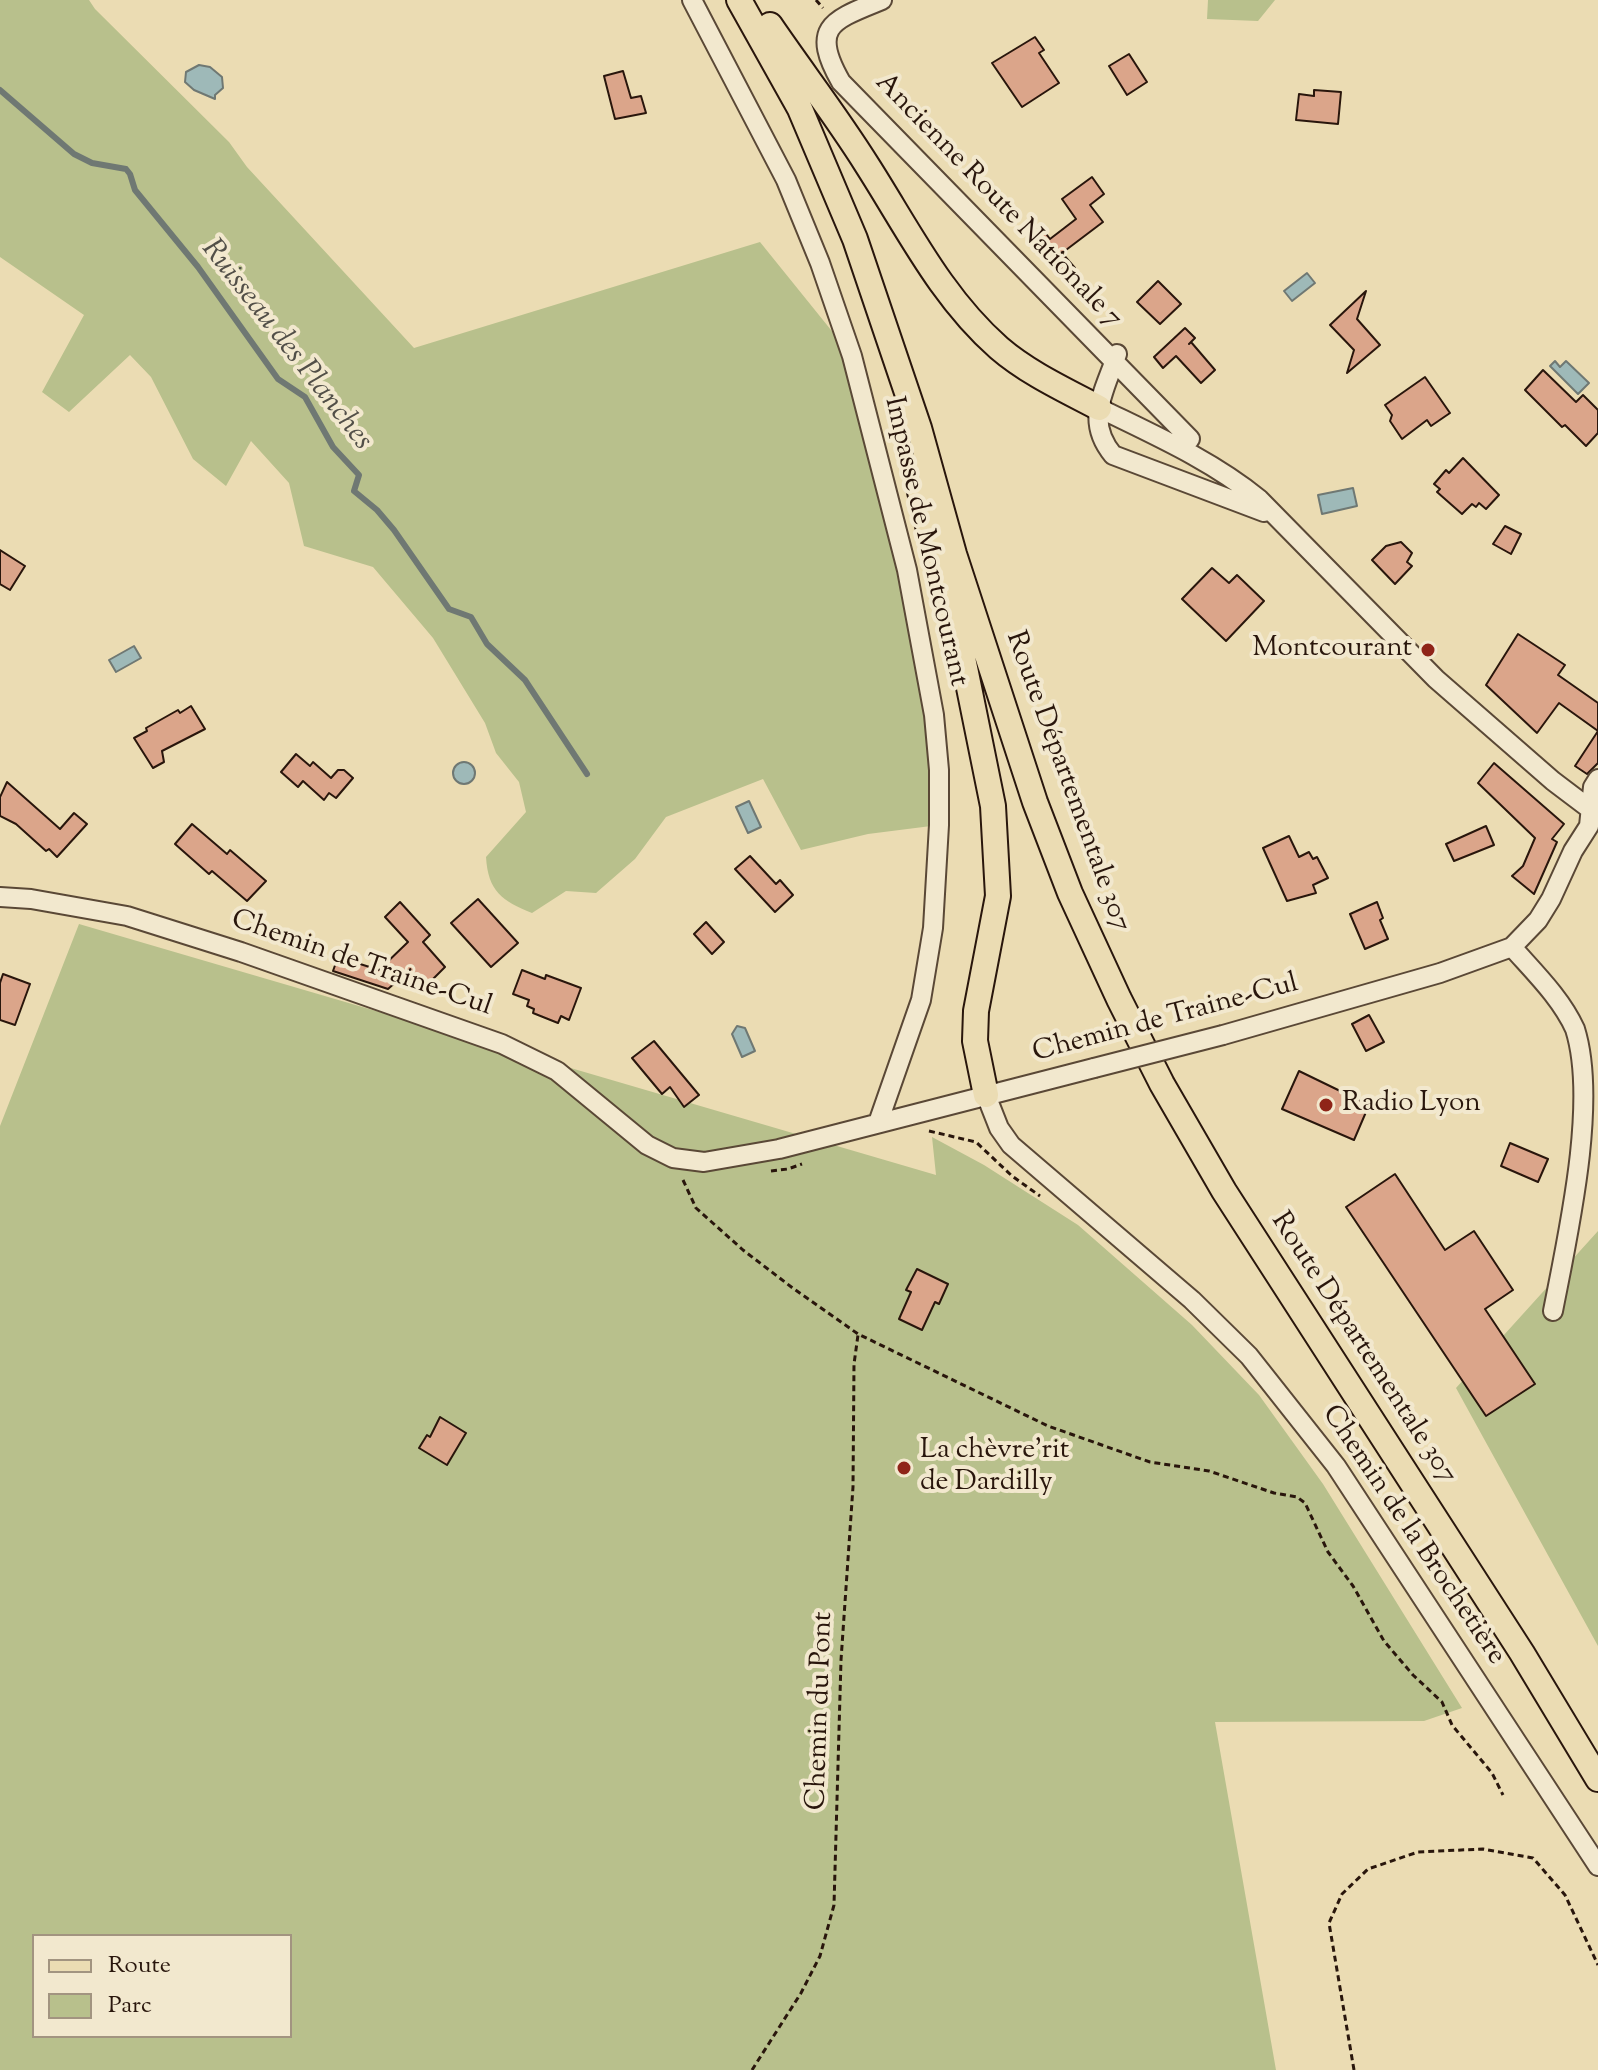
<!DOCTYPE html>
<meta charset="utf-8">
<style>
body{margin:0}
#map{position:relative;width:1598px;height:2070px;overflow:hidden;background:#ebdcb3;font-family:"Sorts Mill Goudy",serif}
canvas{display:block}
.legend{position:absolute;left:32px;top:1934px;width:260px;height:104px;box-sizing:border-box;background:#f2e8ce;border:2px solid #a29480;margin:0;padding:10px 14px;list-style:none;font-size:24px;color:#29160c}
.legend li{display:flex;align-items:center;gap:16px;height:40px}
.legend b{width:40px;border:2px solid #a29480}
</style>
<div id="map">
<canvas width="1598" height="2070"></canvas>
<ul class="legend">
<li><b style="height:10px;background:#ebdcb3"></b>Route</li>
<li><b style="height:22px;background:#b8c08c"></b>Parc</li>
</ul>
</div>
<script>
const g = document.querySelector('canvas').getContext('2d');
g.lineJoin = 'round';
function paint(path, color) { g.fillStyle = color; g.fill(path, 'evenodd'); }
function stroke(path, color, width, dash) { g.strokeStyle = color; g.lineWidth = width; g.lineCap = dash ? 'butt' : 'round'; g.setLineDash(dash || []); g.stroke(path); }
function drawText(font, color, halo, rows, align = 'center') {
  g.font = font + ' "Sorts Mill Goudy",serif'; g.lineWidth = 8; g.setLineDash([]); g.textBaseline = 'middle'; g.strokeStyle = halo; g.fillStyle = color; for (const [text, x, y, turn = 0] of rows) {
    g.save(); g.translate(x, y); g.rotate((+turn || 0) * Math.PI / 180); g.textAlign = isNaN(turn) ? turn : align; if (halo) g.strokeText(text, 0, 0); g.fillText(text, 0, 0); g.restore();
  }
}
paint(new Path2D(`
 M0,0H89L95,9L229,142L247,167L414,348L760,242L852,356L907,570L939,825L868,834L801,850L763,779L666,817L635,859L596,893L566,891L532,913C502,901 488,891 486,857L526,812L519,782L496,753L485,723L433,638L373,567L304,546L289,483L251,441L226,486L193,459L151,377L130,355L69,412L42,392L84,315L0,257Z
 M1208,0H1275L1258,21L1207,19Z
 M79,924L936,1175L932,1137L984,1165L1078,1225L1192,1325L1259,1395L1323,1484L1462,1708L1424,1721L1215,1722L1276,2070H0V1126ZM34,1936H290V2036H34Z
 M1598,1231V1646L1456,1388Z`), '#b8c08c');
const water = new Path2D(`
 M199,65L210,67L222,77L223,88L215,95V99L194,90L185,82L186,72Z
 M1307,273L1315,283L1292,301L1284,291Z
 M1555,361L1560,367L1566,361L1589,383L1578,394L1550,366Z
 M1353,488L1357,506L1322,514L1318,495Z
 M134,646L141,658L116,672L109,660Z
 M453 773a11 11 0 1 1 22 0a11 11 0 1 1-22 0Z
 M749,801L761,827L748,833L736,807Z
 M737,1026L745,1028L755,1051L742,1057L732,1034Z`);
paint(water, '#9eb9b8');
stroke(water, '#6f7873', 2);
stroke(new Path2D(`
 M0,90L74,154L92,163L126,169L130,174L135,190L198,267L278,379L305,397L333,447L359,475L354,491L377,510L394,530L449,609L471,617L487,644L525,680L587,774`), '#6f7873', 6);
const building = new Path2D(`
 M1035,37L1044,50L1039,53L1059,83L1022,107L992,63Z
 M1129,54L1147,82L1127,95L1109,66Z
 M623,71L631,98L641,96L646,113L615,119L604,76Z
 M1314,90L1341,92L1338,124L1296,120L1299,94L1314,96Z
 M1092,177L1104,194L1090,205L1103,222L1062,253L1075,268L1067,276L1030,238L1041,227L1050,239L1076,219L1062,199Z
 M1158,281L1181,304L1160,324L1137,302Z
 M1366,291L1357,319L1380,345L1347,373L1354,350L1330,325Z
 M1185,328L1195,338L1189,344L1191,342L1215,370L1201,383L1176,356L1163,368L1154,357Z
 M1543,370L1576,402L1583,395L1598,410V433L1586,446L1565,425L1562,427L1525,390Z
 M1425,377L1450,413L1431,426L1427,420L1402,439L1390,421L1392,415L1385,405Z
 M1463,458L1499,495L1486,509L1479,503L1476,507L1472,504L1462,514L1437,492L1440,489L1434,484L1446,470L1449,473Z
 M1505,526L1521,534L1511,554L1493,544Z
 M1401,542L1412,553L1407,562L1412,566L1395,584L1372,560L1386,546Z
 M0,550L25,566L10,590L0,584Z
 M1212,568L1229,583L1237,575L1264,601L1226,641L1182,599Z
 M1518,634L1565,665L1558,675L1598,703V763L1587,774L1575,766L1598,731L1559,703L1537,733L1486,685Z
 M191,706L205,729L162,751L164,762L153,768L134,738L147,731L146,728L178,710L180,713Z
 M296,754L310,766L313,762L331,778L338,770H344L353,778L336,798L329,793L324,800L303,781L298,787L281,772Z
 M1494,763L1564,824L1552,839L1557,842L1534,894L1512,876L1523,866L1535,838L1478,783Z
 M7,782L60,829L74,813L87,824L57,857L49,849L46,851L16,824L0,816V797Z
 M192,824L227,854L230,850L266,881L247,901L212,871L209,874L175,844Z
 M1486,826L1494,845L1454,861L1446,844Z
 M1289,836L1299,857L1309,852L1313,859L1317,857L1328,878L1313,885L1316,893L1287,901L1263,848Z
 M750,856L776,884L780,880L793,895L775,912L735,869Z
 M478,899L518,943L491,967L451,923Z
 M400,902L430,935L423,942L445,967L424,988L412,976L402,986L397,981L388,989L333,971L338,957L379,970L408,942L385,917Z
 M1377,902L1383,918L1380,920L1388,939L1365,949L1350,914Z
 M706,922L724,942L712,954L694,934Z
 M522,970L545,979L546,975L581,988L569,1020L561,1016L558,1023L533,1013L534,1009L527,1006L529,1000L513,994Z
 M3,974L30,984L15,1025L0,1020V983Z
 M1369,1015L1384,1042L1366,1051L1352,1024Z
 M654,1041L699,1095L684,1107L670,1087L662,1094L632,1058Z
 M1299,1071L1369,1105L1354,1140L1282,1109Z
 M1510,1143L1548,1159L1538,1182L1501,1166Z
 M1395,1174L1445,1250L1474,1231L1513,1290L1485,1309L1535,1384L1486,1416L1346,1207Z
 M917,1269L948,1284L939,1304L935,1302L922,1330L899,1319L911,1292L906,1290Z
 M440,1417L466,1433L447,1465L419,1448L427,1435L430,1437Z`);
paint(building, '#dba58a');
stroke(building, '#29160c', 2);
const minor = new Path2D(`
 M692,0L786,180L820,263L852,356L907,570L934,715L939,770V825L933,928L921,1000L878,1123
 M882,0C833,20 809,26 841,82L1190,439
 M1117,354C1105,391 1084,420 1113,455L1264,512
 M1099,408C1154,435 1211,460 1259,499L1436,679L1553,781L1598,815
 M0,897L31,899L127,916L241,952L502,1044L557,1071L647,1145L673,1158L704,1162L779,1149L1094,1068
 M1512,947C1534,972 1561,998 1575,1029C1598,1102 1568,1234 1553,1311
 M1223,1035L1440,973L1512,947L1538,920L1551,899L1573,851L1589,826L1593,787L1598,779
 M986,1095L999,1128L1011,1145L1192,1300L1249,1356L1336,1466L1598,1866`);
const major = new Path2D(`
 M739,0L800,109L855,239L919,428L954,554L1035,802L1070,893L1119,999L1162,1084L1224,1191L1522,1653L1598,1779
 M770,25C802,72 837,117 867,165C908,229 941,297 999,348C1028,373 1065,390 1099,408
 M914,466L941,581L963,658L993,806L998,896L976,1011L975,1041L986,1095`);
stroke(minor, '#5a4836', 22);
stroke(major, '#29160c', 28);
stroke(new Path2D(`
 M816,0L823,8
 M929,1131L976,1142L1012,1176L1040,1196
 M771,1171L788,1169L802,1164
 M683,1180L696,1208L743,1250L794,1289L858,1334L1048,1426L1150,1462L1209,1471L1274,1493L1297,1497L1305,1503L1328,1552L1353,1586L1384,1641L1413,1675L1442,1702L1452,1725L1492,1773L1503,1795
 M752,2070L801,1993L820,1956L834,1905L841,1660L853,1487L854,1364L858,1335
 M1354,2070L1329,1923L1342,1894L1368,1869L1418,1852L1483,1849L1533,1858L1565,1895L1598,1965`), '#29160c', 3, [6, 4]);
stroke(minor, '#f2e8ce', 18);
stroke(major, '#ebdcb3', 24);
const minorBridge = new Path2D(`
 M1094,1068L1223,1035`);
stroke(minorBridge, '#5a4836', 22, []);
stroke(minorBridge, '#f2e8ce', 18);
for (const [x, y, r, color] of [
 [1428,650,8,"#8f2418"],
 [1326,1105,8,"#8f2418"],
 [904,1468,8,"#8f2418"]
]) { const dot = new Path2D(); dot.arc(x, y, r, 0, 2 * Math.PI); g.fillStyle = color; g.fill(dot); stroke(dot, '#f2e8ce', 3); }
drawText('28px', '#29160c', '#f2e8ce', [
 ["Ancienne Route Nationale 7",997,202,46],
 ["Impasse de Montcourant",924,542,77],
 ["Route Départementale 307",1066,782,70],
 ["Chemin de Traine-Cul",361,965,19],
 ["Chemin de Traine-Cul",1166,1020,-15],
 ["Route Départementale 307",1362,1349,57],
 ["Chemin de la Brochetière",1412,1536,56],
 ["Chemin du Pont",822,1711,-88]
]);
drawText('28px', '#29160c', '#f2e8ce', [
 ["Montcourant",1412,650,"right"],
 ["Radio Lyon",1342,1105],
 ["La chèvre'rit",920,1452],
 ["de Dardilly",920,1484]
], 'left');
drawText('italic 30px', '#524f48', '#f2e8ce', [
 ["Ruisseau des Planches",285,346,52]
]);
</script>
